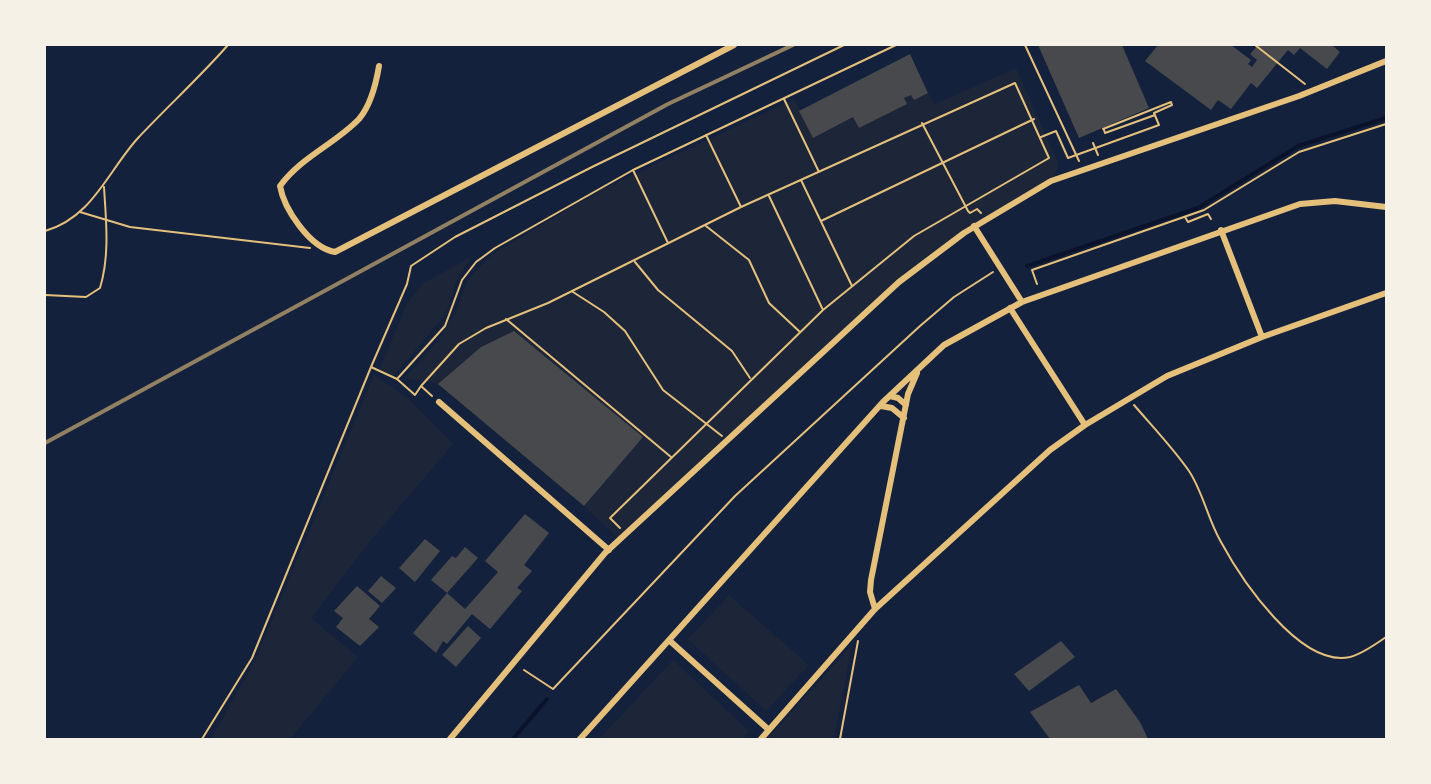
<!DOCTYPE html>
<style>
body{margin:0}
#map{position:relative;width:1431px;height:784px;overflow:hidden;background:#14213d;font-family:Cabin,sans-serif}
canvas{display:block}
.frame{position:absolute;inset:0;border:46px solid #f6f1e7;pointer-events:none}
</style>
<div id="map">
<canvas width="1431" height="784"></canvas>
<div class="frame"></div>
</div>
<script>
const g = document.querySelector('canvas').getContext('2d');
g.lineJoin = 'round';
function paint(path, color) { g.fillStyle = color; g.fill(path, 'evenodd'); }
function stroke(path, color, width, dash) { g.strokeStyle = color; g.lineWidth = width; g.lineCap = dash ? 'butt' : 'round'; g.setLineDash(dash || []); g.stroke(path); }
paint(new Path2D(`
 M1016,68L1059,165L1051,181L964,233L846,330L620,540L584,506L643,437L515,332L481,347L438,384L404,378L438,341L456,311L468,280L492,254L599,191L794,99L813,137L853,117L859,128L906,104L904,98L911,95L914,100L928,93L935,104Z
 M471,257L455,284L446,314L392,378L380,368L407,303L424,283Z
 M374,375L408,398L453,444L368,544L311,618L358,657L290,739H211L255,661Z
 M729,595L809,665L766,711L688,639Z
 M852,645L834,739H767Z
 M673,660L749,731L742,739H599Z`), '#1d2539');
stroke(new Path2D(`
 M1027,266L1198,208L1298,146L1386,118
 M513,739L547,699`), '#0b132b', 4);
paint(new Path2D(`
 M1038,45H1122L1149,108L1079,138Z
 M1158,45H1231L1251,60L1248,64L1252,67L1257,60L1250,54L1258,45H1332L1340,52L1327,69L1300,48L1294,55L1288,50L1257,88L1251,83L1231,109L1218,100L1211,110L1145,61Z
 M910,54L928,93L914,100L911,95L904,98L907,104L859,128L853,117L813,138L799,111Z
 M514,331L643,437L584,506L438,384L481,347Z
 M525,514L549,533L524,565L532,571L517,588L522,591L490,629L472,614L447,644L443,641L436,653L413,633L447,593L431,580L452,556L456,558L465,547L478,558L447,593L465,609L498,572L485,561Z
 M425,539L440,551L415,582L399,568Z
 M381,576L396,588L382,603L368,591Z
 M357,586L380,606L369,619L379,627L360,646L336,627L343,618L334,611Z
 M468,626L481,638L456,667L442,655Z
 M1061,641L1075,657L1029,691L1014,674Z
 M1079,685L1091,703L1116,689L1140,722L1148,739H1050L1030,712Z`), '#48494c');
stroke(new Path2D(`
 M1025,45L1079,161
 M1255,45L1305,84
 M784,99L819,172
 M922,123L968,211L970,213L977,209L981,213
 M1104,130L1105,133L1155,115
 M706,135L741,207
 M1041,137L1056,131L1068,158L1159,125L1154,113L1172,105L1171,102L1103,129
 M1093,143L1098,155
 M633,170L668,243
 M801,180L852,286
 M769,196L823,310
 M80,212L130,227L310,248
 M1185,217L1188,222L1208,214L1211,219
 M821,221L1034,119
 M706,226L749,260L769,303L800,332
 M45,231C92,218 108,171 138,138C167,107 199,78 228,45
 M635,262L658,290L732,351L750,378
 M1037,284L1032,270L1204,210L1299,152L1386,124
 M573,292L604,312L625,331L663,390L722,436
 M45,295L86,297L100,288C110,255 106,221 104,187
 M506,319L671,457
 M397,379L371,367L407,284L411,266L455,237L592,167L844,45
 M421,386L415,395L397,379L445,326L462,280L476,262L495,248L633,170L896,45
 M432,396L421,386L459,344L486,328L548,303L741,207L1015,83L1049,158L914,236L823,310L610,518L620,528
 M1134,405C1152,426 1173,448 1189,471C1203,492 1208,520 1221,542C1241,579 1300,668 1350,657C1362,654 1376,644 1386,637
 M524,670L553,689L735,496L920,326L954,297L993,272
 M202,739L252,658L371,367
 M840,739L858,641`), '#e5c07b', 2);
stroke(new Path2D(`
 M379,66C376,84 371,105 359,119C335,144 301,157 280,186C284,209 310,248 335,252L734,45
 M974,226L1022,302
 M1221,230L1262,337
 M1010,308L1085,425
 M890,396L898,398L906,405
 M439,402L609,550
 M881,406L892,408L904,418
 M875,609L870,592L871,580L908,394L917,373
 M670,641L769,730
 M450,739L605,553L899,282L964,233L1051,181L1299,96L1386,61
 M580,739L883,402L944,345L1022,302L1300,204L1335,201L1386,207
 M761,739L875,609L1050,450L1085,425L1167,376L1262,337L1386,293`), '#e5c07b', 6);
stroke(new Path2D(`
 M45,443L668,104L793,45`), '#918062', 4);
</script>
